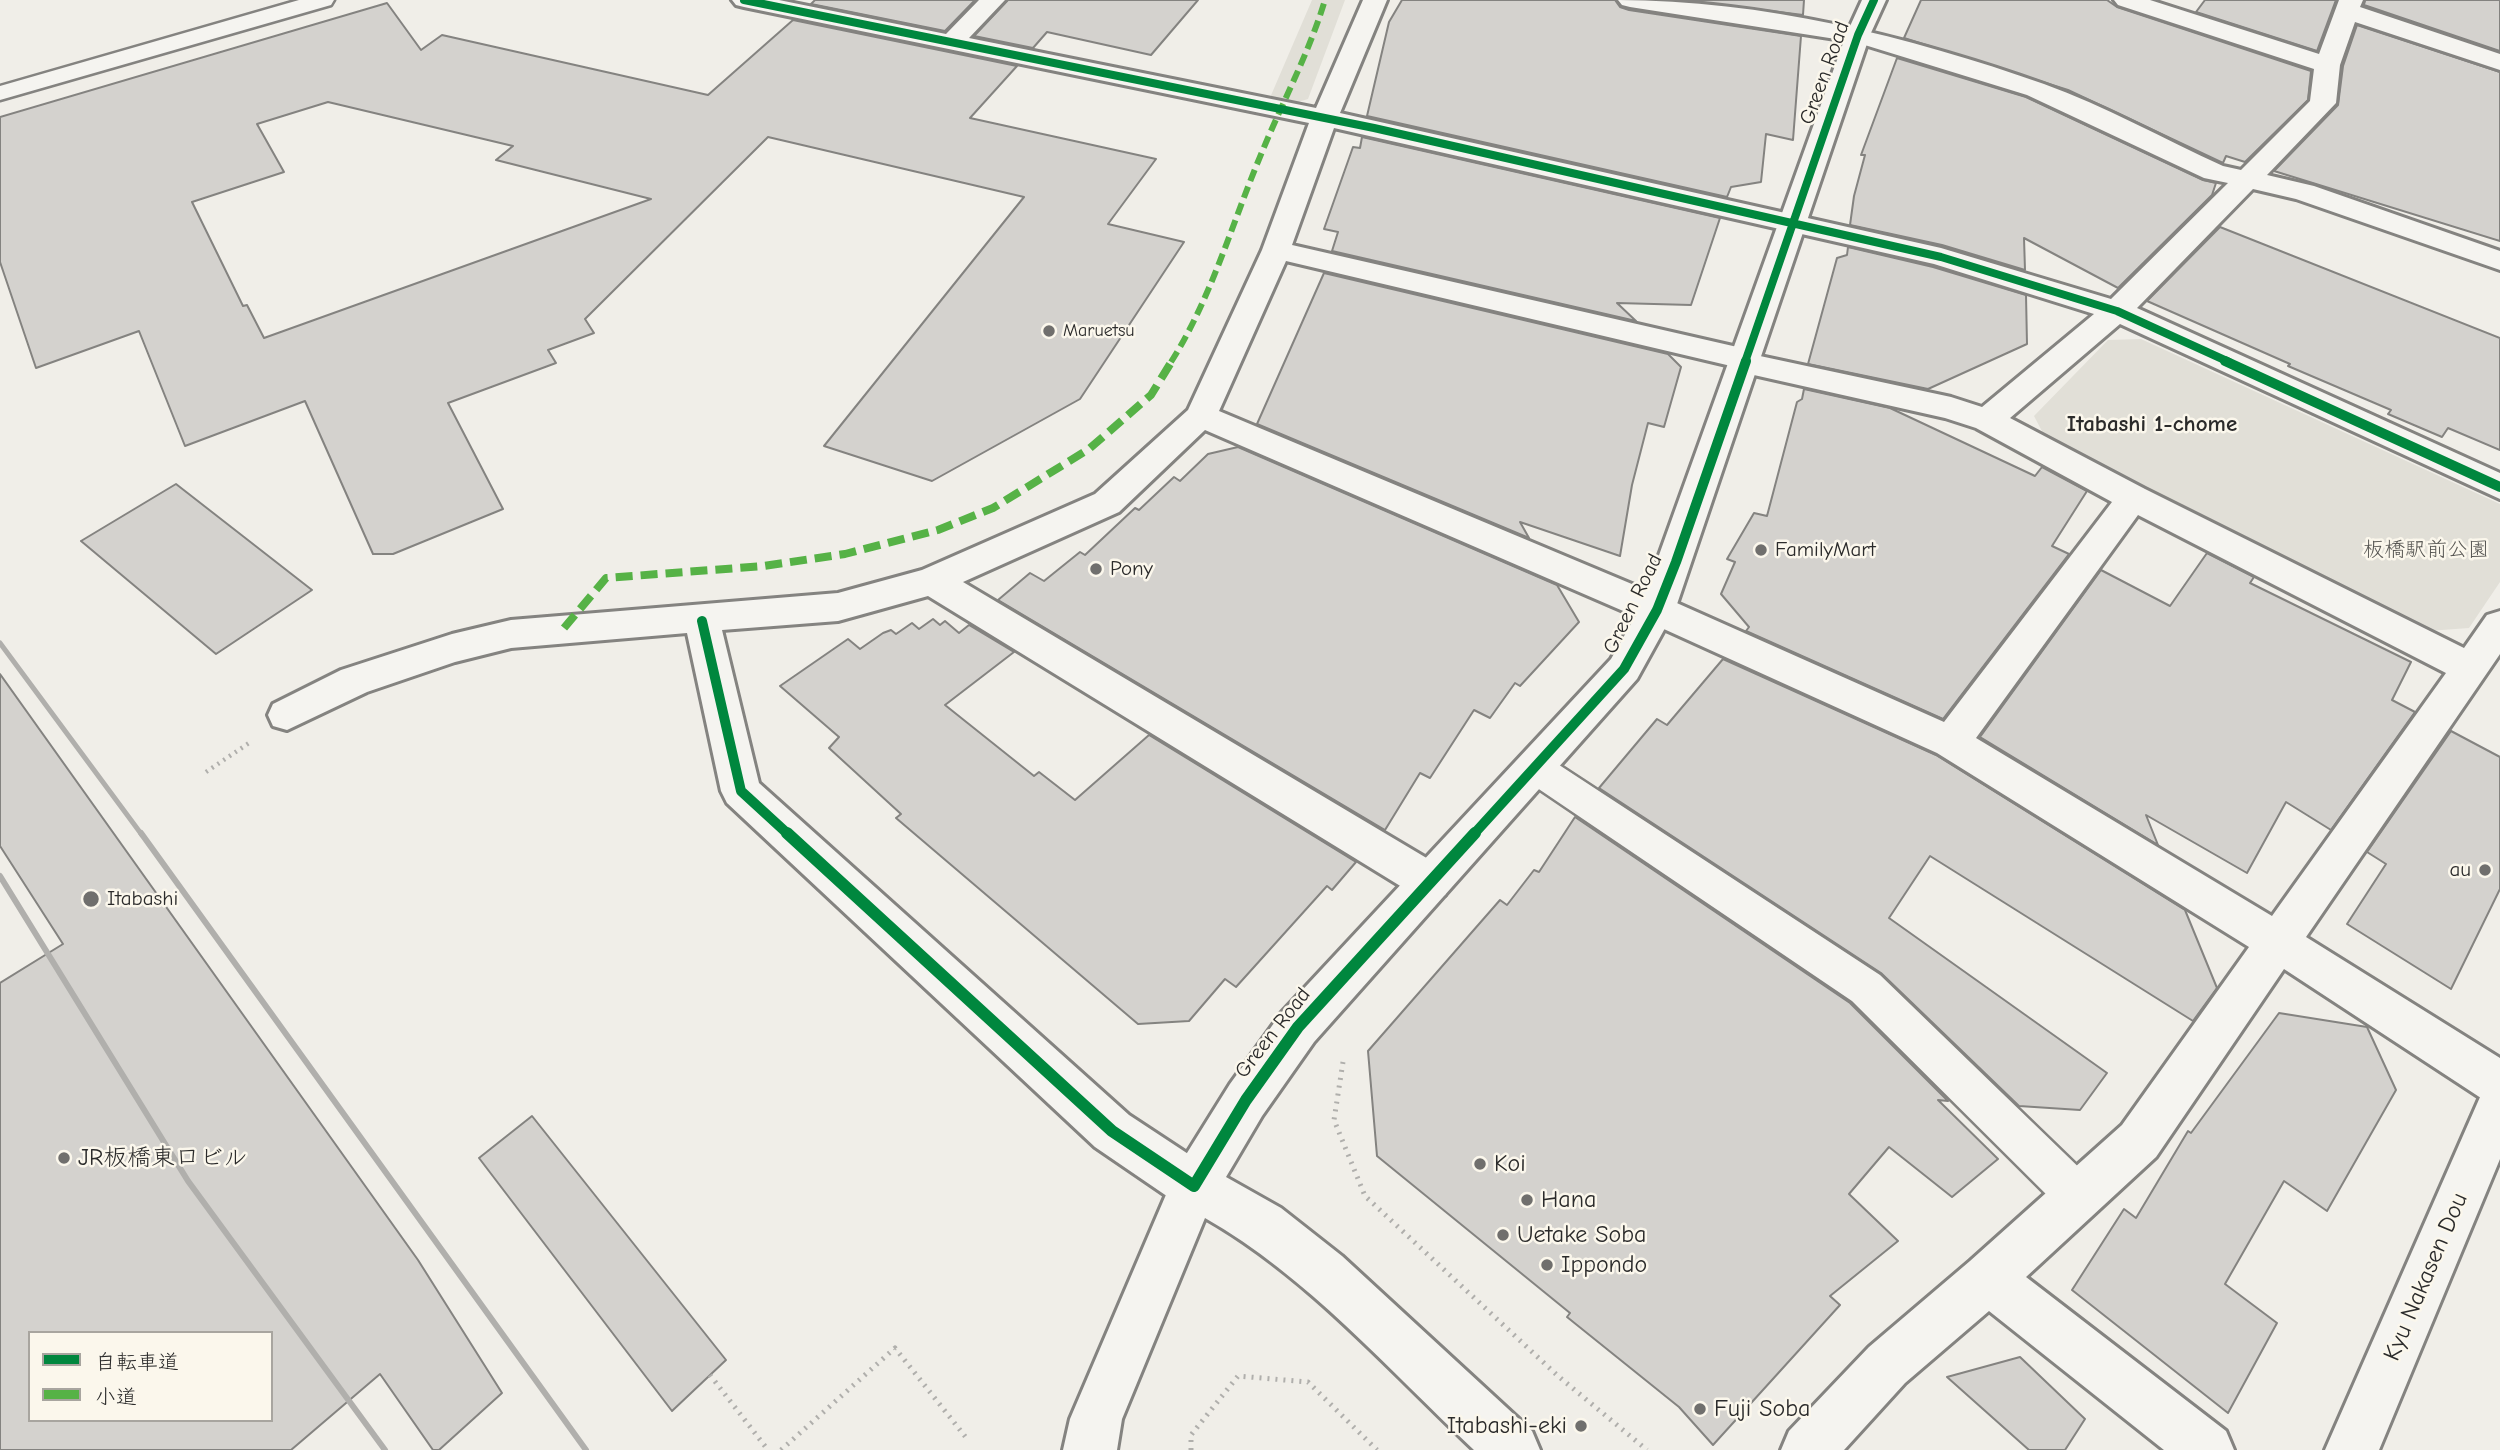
<!DOCTYPE html>
<meta charset="utf-8">
<style>
body{margin:0}
#map{position:relative;width:2500px;height:1450px;overflow:hidden;background:#f0eee8;font-family:"Comic Neue","Klee One",sans-serif}
canvas{display:block}
.legend{position:absolute;left:28px;top:1331px;width:245px;height:91px;box-sizing:border-box;background:#fbf7ec;border:2px solid #a8a59f;margin:0;padding:9px 12px;list-style:none;font-size:21px;color:#2b2b2b}
.legend li{display:flex;align-items:center;gap:14px;height:35px}
.legend b{width:35px;border:2px solid #a8a59f}
</style>
<div id="map">
<canvas width="2500" height="1450"></canvas>
<ul class="legend">
<li><b style="height:9px;background:#00873e"></b>自転車道</li>
<li><b style="height:9px;background:#56b246"></b>小道</li>
</ul>
</div>
<script>
const g = document.querySelector('canvas').getContext('2d');
g.lineJoin = 'round';
function paint(path, color) { g.fillStyle = color; g.fill(path, 'evenodd'); }
function stroke(path, color, width, dash) { g.strokeStyle = color; g.lineWidth = width; g.lineCap = dash ? 'butt' : 'round'; g.setLineDash(dash || []); g.stroke(path); }
function drawText(font, color, halo, rows, align = 'center') {
  g.font = font + ' "Comic Neue","Klee One",sans-serif'; g.lineWidth = 5; g.setLineDash([]); g.textBaseline = 'middle'; g.strokeStyle = halo; g.fillStyle = color; for (const [text, x, y, turn = 0] of rows) {
    g.save(); g.translate(x, y); g.rotate((+turn || 0) * Math.PI / 180); g.textAlign = isNaN(turn) ? turn : align; if (halo) g.strokeText(text, 0, 0); g.fillText(text, 0, 0); g.restore();
  }
}
paint(new Path2D(`
 M1312,0H1345L1308,99L1295,103L1269,100Z
 M2141,339L2500,504V582L2469,628L2428,631L2044,435L2034,416L2108,340Z`), '#e1dfd7');
const building = new Path2D(`
 M815,0H975L945,31L811,4Z
 M1008,0H1198L1151,55L1047,32L1033,48L974,36Z
 M1402,0H1615L1620,7L1629,10L1801,36L1793,140L1766,134L1761,182L1731,187L1727,197L1367,116L1389,22Z
 M1683,0H1804L1803,15Z
 M1921,0H2107L2117,7L2311,71L2308,100L2245,162L2226,156L2223,163L2068,90L1904,38Z
 M2205,0H2336L2317,51L2196,12Z
 M2365,0H2500V51L2364,5Z
 M387,3L421,50L442,35L708,95L793,20L1017,66L970,118L1156,159L1108,224L1184,242L1080,399L932,481L824,446L1024,197L768,137L585,319L594,333L548,350L556,363L448,403L503,509L393,554H373L305,401L185,446L139,331L36,368L0,262V117ZM328,102L513,146L496,160L651,199L264,338L247,305L243,306L192,202L284,172L257,124Z
 M2357,25L2500,72V241L2274,171L2338,105L2343,66Z
 M1897,58L2026,97L2203,180L2216,183L2212,195L2118,288L2024,238L2025,270L1942,245L1850,225L1854,196L1865,155H1861Z
 M1362,137L1720,218L1691,305L1617,303L1636,321L1332,251L1338,232L1324,229L1353,147L1360,148Z
 M2220,227L2500,338V450L2448,428L2442,437L2388,414L2391,410L2288,366L2290,364L2147,301Z
 M1848,247L1933,267L2026,295L2027,344L1928,389L1808,364L1837,258L1847,255Z
 M1324,273L1668,354L1681,367L1664,427L1648,423L1632,485L1620,556L1520,522L1529,538L1257,424Z
 M1804,389L1890,408L2035,476L2042,467L2087,491L2052,546L2069,554L1943,719L1746,631L1749,627L1721,594L1735,562L1727,559L1754,513L1767,516L1797,402L1802,399Z
 M1238,447L1557,585L1579,622L1520,686L1515,683L1490,718L1474,710L1430,778L1420,773L1385,830L998,600L1030,573L1044,581L1080,552L1085,555L1135,508L1139,510L1174,477L1180,481L1208,454Z
 M176,484L312,590L216,654L81,541Z
 M2207,553L2254,577L2250,583L2411,662L2392,700L2415,712L2331,830L2286,802L2247,873L2146,815L2158,845L1980,737L2101,570L2170,606Z
 M933,619L940,625L945,621L959,633L969,625L1014,652L945,705L1034,776L1039,772L1075,800L1149,735L1356,862L1332,890L1327,886L1236,987L1225,979L1189,1021L1138,1024L896,818L901,814L829,748L839,737L780,686L848,639L860,649L883,633L891,630L896,634L912,623L919,629Z
 M1723,659L1936,755L2185,910L2217,988L2193,1021L1930,856L1889,918L2107,1073L2080,1110L2019,1106L1881,973L1599,788L1657,719L1667,725Z
 M0,674L418,1260L502,1393L439,1450H433L380,1374L291,1450H0V983L63,944L0,846ZM30,1333H271V1420H30Z
 M2451,731L2500,757V889L2451,989L2347,924L2386,864L2367,852Z
 M1575,817L1850,1003L1948,1101L1938,1100L1998,1159L1952,1197L1889,1147L1849,1194L1898,1241L1830,1296L1840,1305L1713,1445L1679,1407L1567,1317L1570,1313L1377,1156L1368,1051L1500,900L1507,905L1534,870L1539,872Z
 M2279,1013L2367,1027L2396,1090L2327,1211L2284,1181L2225,1284L2277,1323L2228,1413L2072,1290L2124,1209L2136,1218L2188,1131L2191,1133Z
 M532,1116L726,1360L672,1411L479,1158Z
 M2020,1357L2085,1419L2065,1450H2029L1947,1377Z`);
paint(building, '#d4d2ce');
stroke(building, '#848380', 2);
const service = new Path2D(`
 M299,0H334L331,5L0,100V86Z
 M1534,752L1547,757L1880,975L2094,1182L2101,1197L2094,1212L2079,1219L2064,1212L1852,1001L1521,777L1516,767L1521,757Z`);
const minor = new Path2D(`
 M732,0H779L946,34L979,0H1005L969,38L1316,108L1363,0H1387L1340,113L1941,248L2111,299L2228,183L2204,178L2027,95L1855,42L1630,7L1622,5L1618,0C1762,0 1908,36 2044,84C2105,106 2164,139 2223,166L2241,170L2310,101L2314,69L2118,5L2114,0H2150L2319,54L2339,0H2363L2360,7L2500,54V70L2355,22L2340,65L2336,103L2267,175L2314,186L2500,251V270L2296,199L2253,189L2137,308L2500,473V499L2120,324L2010,418L2145,489L2464,648L2487,615L2500,611V654L2306,937L2500,1058V1106L2484,1100L2284,969L2156,1157L2026,1277L2226,1431L2234,1450H2164L1989,1311L1905,1383L1844,1450H1781L1789,1431L1869,1347L1970,1261L2122,1125L2249,947L1937,753L1644,620L1205,430L1119,512L963,582L1445,869L1451,882L1445,895L1430,900L1415,895L928,596L838,621L722,630L759,783L1129,1115L1211,1169L1218,1186L1211,1203L1194,1210L1177,1203L1095,1147L727,803L721,791L687,633L511,648L455,662L367,692L287,730L273,726L268,715L273,704L341,670L452,634L511,620L838,593L922,570L1095,494L1188,410L1262,250L1309,123L744,7L736,5ZM1334,128L1934,264L2094,314L1982,407L1951,397L1760,356L1746,349L1292,245ZM1286,261L1731,366L1734,370L1745,373L1945,418L1976,428L2112,502L1944,722L1670,600L1219,411ZM2138,515L2446,673L2272,916L1976,738Z`);
const tertiary = new Path2D(`
 M1862,0H1886L1870,35L1675,610L1637,679L1314,1042L1262,1116L1226,1177L1281,1208L1342,1256L1532,1431L1540,1450H1474C1389,1370 1307,1276 1205,1218L1122,1419L1117,1450H1063L1070,1419L1177,1169L1230,1084L1282,1012L1611,659L1640,608L1846,35Z
 M2500,1082V1159L2379,1450H2325L2484,1088Z`);
stroke(service, '#848380', 5);
stroke(minor, '#848380', 6);
stroke(tertiary, '#848380', 6);
stroke(new Path2D(`
 M206,772L249,743`), '#b0afac', 4.5, [2, 5]);
stroke(new Path2D(`
 M1343,1062L1334,1120L1365,1196L1558,1376L1647,1450
 M710,1375L768,1450
 M781,1450L895,1348L968,1440
 M1191,1450V1435L1238,1376L1308,1382L1377,1450`), '#b0afac', 5, [2, 6]);
paint(service, '#f5f4f0');
paint(minor, '#f5f4f0');
paint(tertiary, '#f5f4f0');
stroke(new Path2D(`
 M0,643L142,835`), '#b0afac', 5);
stroke(new Path2D(`
 M141,833L586,1450
 M0,876L188,1181L385,1450`), '#b0afac', 6);
stroke(new Path2D(`
 M1171,362C1212,297 1232,223 1262,152C1283,101 1309,53 1325,0`), '#56b246', 6, [12, 6]);
stroke(new Path2D(`
 M564,628L606,578L764,566L845,554L938,530L993,508L1089,449L1151,395L1172,361`), '#56b246', 8, [17, 8]);
stroke(new Path2D(`
 M744,0L1374,128L1941,257L2117,311L2229,362
 M1745,362L1858,35L1874,0`), '#00873e', 8);
stroke(new Path2D(`
 M2225,361L2500,487
 M702,621L741,791L789,835
 M1473,835L1624,669L1657,610L1676,562L1746,361`), '#00873e', 10);
stroke(new Path2D(`
 M787,833L1112,1131L1194,1186L1246,1100L1298,1027L1475,833`), '#00873e', 12);
for (const [x, y, r, color] of [
 [1049,331,7,"#706f6d"],
 [1761,550,7,"#706f6d"],
 [1096,569,7,"#706f6d"],
 [2485,870,7,"#706f6d"],
 [91,899,9,"#706f6d"],
 [64,1158,7,"#706f6d"],
 [1480,1164,7,"#706f6d"],
 [1527,1200,7,"#706f6d"],
 [1503,1235,7,"#706f6d"],
 [1547,1265,7,"#706f6d"],
 [1700,1409,7,"#706f6d"],
 [1581,1426,7,"#706f6d"]
]) { const dot = new Path2D(); dot.arc(x, y, r, 0, 2 * Math.PI); g.fillStyle = color; g.fill(dot); stroke(dot, '#fbf7ec', 2.5); }
drawText('18px', '#2b2b2b', '#fbf7ec', [
 ["Maruetsu",1063,331]
], 'left');
drawText('21px', '#2b2b2b', '#fbf7ec', [
 ["Green Road",1825,73,-70],
 ["Green Road",1633,604,-64],
 ["Green Road",1273,1033,-52]
]);
drawText('21px', '#2b2b2b', '#fbf7ec', [
 ["FamilyMart",1775,550],
 ["Pony",1110,569],
 ["au",2471,870,"right"],
 ["Itabashi",107,899]
], 'left');
drawText('21px', '#565552', '#fbf7ec', [
 ["板橋駅前公園",2426,550]
]);
drawText('bold 23px', '#2b2b2b', '#fbf7ec', [
 ["Itabashi 1-chome",2152,424]
]);
drawText('24px', '#2b2b2b', '#fbf7ec', [
 ["JR板橋東口ビル",78,1158],
 ["Koi",1494,1164],
 ["Hana",1541,1200],
 ["Uetake Soba",1517,1235],
 ["Ippondo",1561,1265],
 ["Fuji Soba",1714,1409],
 ["Itabashi-eki",1567,1426,"right"]
], 'left');
drawText('24px', '#2b2b2b', '#fbf7ec', [
 ["Kyu Nakasen Dou",2426,1277,-67]
]);
</script>
